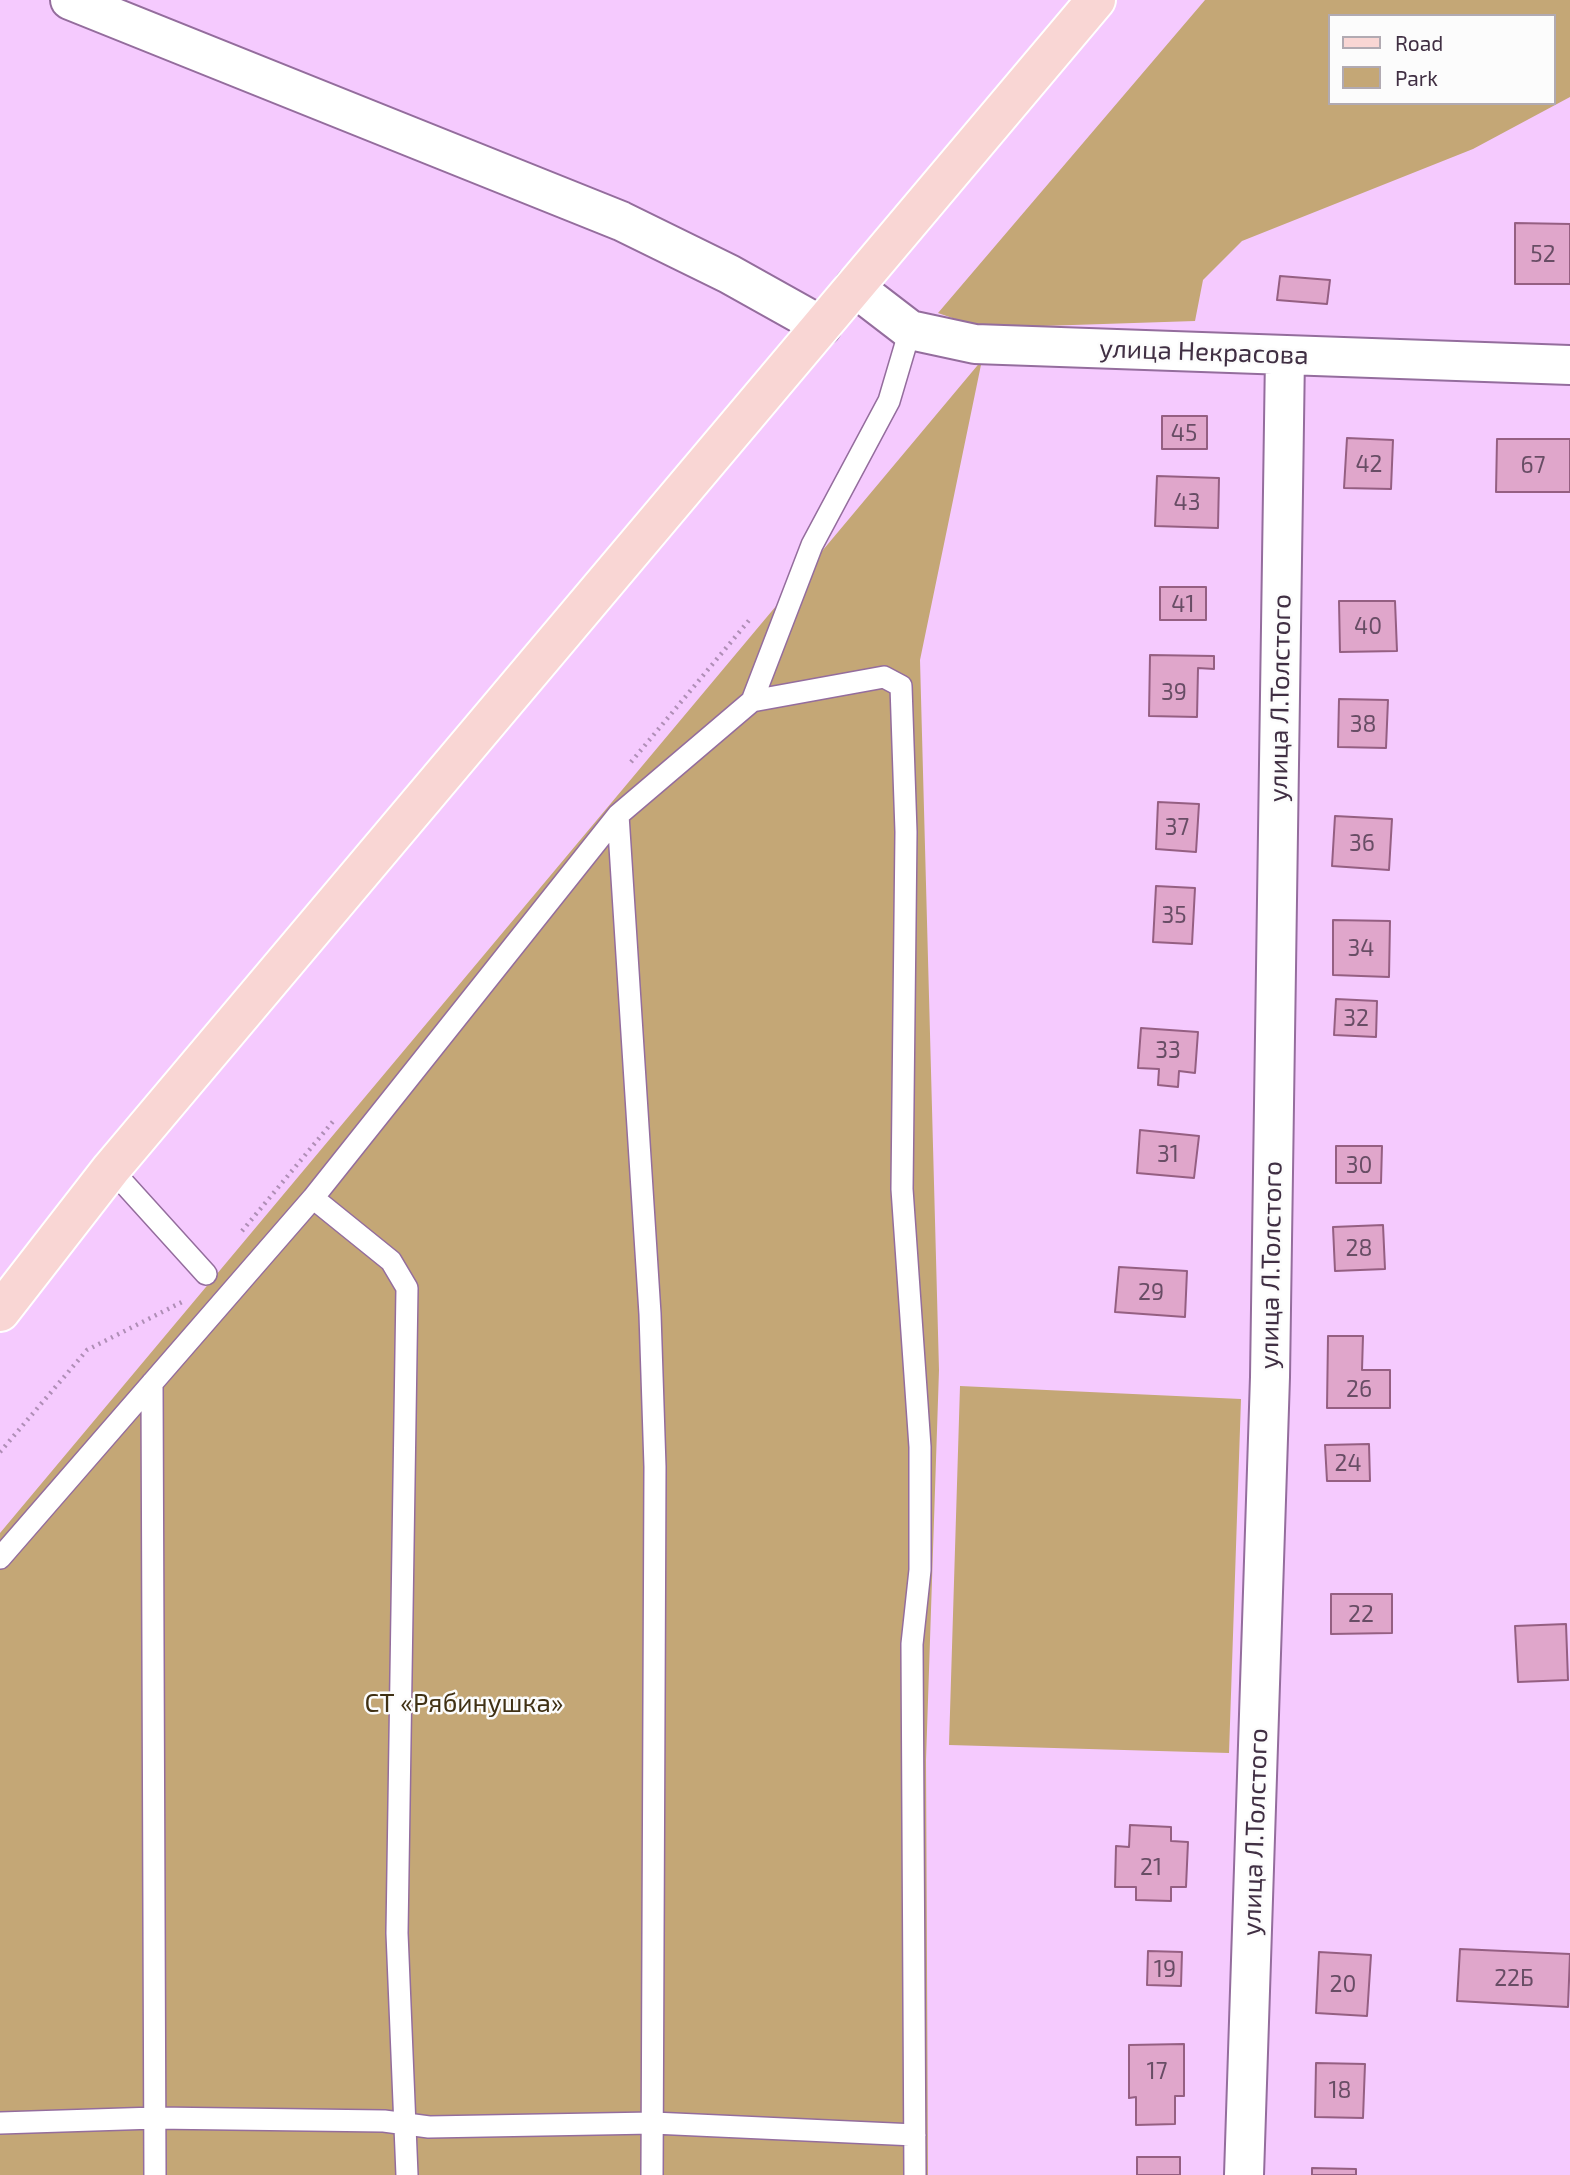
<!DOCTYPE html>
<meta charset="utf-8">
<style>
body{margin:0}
#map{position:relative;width:1570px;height:2175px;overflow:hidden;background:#f5cafe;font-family:"Exo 2",sans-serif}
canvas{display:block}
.legend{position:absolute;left:1328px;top:14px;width:228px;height:91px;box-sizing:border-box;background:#fcfcfc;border:2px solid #b1aab2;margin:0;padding:9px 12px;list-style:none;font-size:21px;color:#402f43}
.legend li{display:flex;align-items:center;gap:14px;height:35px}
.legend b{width:35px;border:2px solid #b1aab2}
</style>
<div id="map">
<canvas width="1570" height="2175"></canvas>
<ul class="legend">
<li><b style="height:9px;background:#f9d6d4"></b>Road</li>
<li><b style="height:19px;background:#c4a776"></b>Park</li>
</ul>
</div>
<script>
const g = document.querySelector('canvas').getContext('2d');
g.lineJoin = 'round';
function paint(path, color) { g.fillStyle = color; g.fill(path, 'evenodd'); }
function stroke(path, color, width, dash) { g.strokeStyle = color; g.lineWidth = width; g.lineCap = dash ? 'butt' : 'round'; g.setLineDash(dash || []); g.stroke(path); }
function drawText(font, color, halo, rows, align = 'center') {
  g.font = font + ' "Exo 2",sans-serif'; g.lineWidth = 5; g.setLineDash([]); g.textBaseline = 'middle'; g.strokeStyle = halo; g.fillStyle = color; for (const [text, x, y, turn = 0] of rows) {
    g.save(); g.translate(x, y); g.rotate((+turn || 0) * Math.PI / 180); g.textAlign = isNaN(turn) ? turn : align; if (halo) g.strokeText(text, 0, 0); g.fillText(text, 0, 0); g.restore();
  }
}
paint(new Path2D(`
 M1205,0H1570V97L1473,149L1242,241L1203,280L1195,321L981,328L938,313ZM1330,16H1554V103H1330Z
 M982,360L920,660L939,1370L926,1760L928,2175H0V1533Z
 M960,1386L1241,1399L1229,1753L949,1745Z`), '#c4a776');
const building = new Path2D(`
 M1515,223L1570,224V284H1515Z
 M1280,276L1330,280L1327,304L1277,300Z
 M1162,416H1207V449H1162Z
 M1347,438L1393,440L1391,489L1344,488Z
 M1497,439H1570V492H1496Z
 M1157,476L1219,478L1218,528L1155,526Z
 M1160,587H1206V620H1160Z
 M1339,601H1395L1397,651L1340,652Z
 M1150,655L1214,656V669L1198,668L1197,717L1149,716Z
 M1339,699L1388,700L1386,748L1338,747Z
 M1158,802L1199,804L1196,852L1156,849Z
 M1335,816L1392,819L1389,870L1332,866Z
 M1156,886L1195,888L1192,944L1153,942Z
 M1333,920L1390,921L1389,977L1333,975Z
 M1336,999L1377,1001L1376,1037L1334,1035Z
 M1141,1028L1198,1032L1195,1073L1179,1071L1178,1087L1158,1085L1159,1069L1138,1068Z
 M1140,1130L1199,1136L1194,1178L1137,1173Z
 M1336,1146H1382L1381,1183H1336Z
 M1383,1225L1385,1269L1335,1271L1333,1227Z
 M1119,1267L1187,1271L1185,1317L1115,1312Z
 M1328,1336H1363L1362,1370H1390V1408H1327Z
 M1369,1444L1370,1481H1327L1325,1445Z
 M1331,1594H1392V1633L1331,1634Z
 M1566,1624L1568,1680L1518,1682L1515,1626Z
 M1130,1825L1171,1827V1841L1188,1842L1186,1887H1171V1901L1136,1900V1887H1115L1116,1846L1129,1847Z
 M1460,1949L1570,1954L1568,2007L1457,2001Z
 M1148,1951L1182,1952L1181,1986L1147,1985Z
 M1319,1952L1371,1955L1367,2016L1316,2013Z
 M1184,2044V2096H1175V2124L1136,2125V2097L1129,2098V2045Z
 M1316,2063L1365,2064L1363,2118L1315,2117Z
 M1137,2157H1180V2175H1137Z
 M1312,2168L1356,2169V2175H1312Z`);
paint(building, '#e0a6cb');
stroke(building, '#955f82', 2);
const service = new Path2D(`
 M752,701L884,677L901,686L906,832L902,1189L920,1447V1570L912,1644L915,2175
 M618,815L650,1314L655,1467L652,2175
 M111,1169L206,1274
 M313,1198L391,1261L407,1288L397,1933L407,2175
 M152,1383L155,2175
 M0,1558L313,1198L618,815L752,701L812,545L889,401L910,330
 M0,2123L155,2118L384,2121L429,2127L653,2123L915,2135`);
const minor = new Path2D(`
 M70,0L621,221L729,274L822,326
 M854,287L910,330L975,344L1570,365
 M1244,2175L1270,1377L1285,355`);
const primary = new Path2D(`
 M0,1312L111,1169L1096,0`);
stroke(service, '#946d9d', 24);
stroke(minor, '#946d9d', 42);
stroke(primary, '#fff', 42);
stroke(new Path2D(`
 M631,762L751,618
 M242,1231L335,1119
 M0,1452L87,1350L182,1302`), '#af8eb6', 4.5, [2, 5]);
stroke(service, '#fff', 21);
stroke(minor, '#fff', 38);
stroke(primary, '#f9d6d4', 38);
drawText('23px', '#684d65', null, [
 ["52",1543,254],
 ["45",1184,433],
 ["42",1369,464],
 ["67",1533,465],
 ["43",1187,502],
 ["41",1183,604],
 ["40",1368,626],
 ["39",1174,692],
 ["38",1363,724],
 ["37",1177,827],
 ["36",1362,843],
 ["35",1174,915],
 ["34",1361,948],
 ["32",1356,1018],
 ["33",1168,1050],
 ["31",1168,1154],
 ["30",1359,1165],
 ["28",1359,1248],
 ["29",1151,1292],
 ["26",1359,1389],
 ["24",1348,1463],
 ["22",1361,1614],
 ["21",1151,1867],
 ["19",1165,1969],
 ["22Б",1514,1978],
 ["20",1343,1984],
 ["17",1157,2071],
 ["18",1340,2090]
]);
drawText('26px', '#402f43', '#fcfcfc', [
 ["улица Некрасова",1204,352,2],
 ["улица Л.Толстого",1280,698,-89],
 ["улица Л.Толстого",1271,1265,-89],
 ["улица Л.Толстого",1255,1832,-88]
]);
drawText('26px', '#403114', '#fcfcfc', [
 ["СТ «Рябинушка»",464,1703]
]);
</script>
